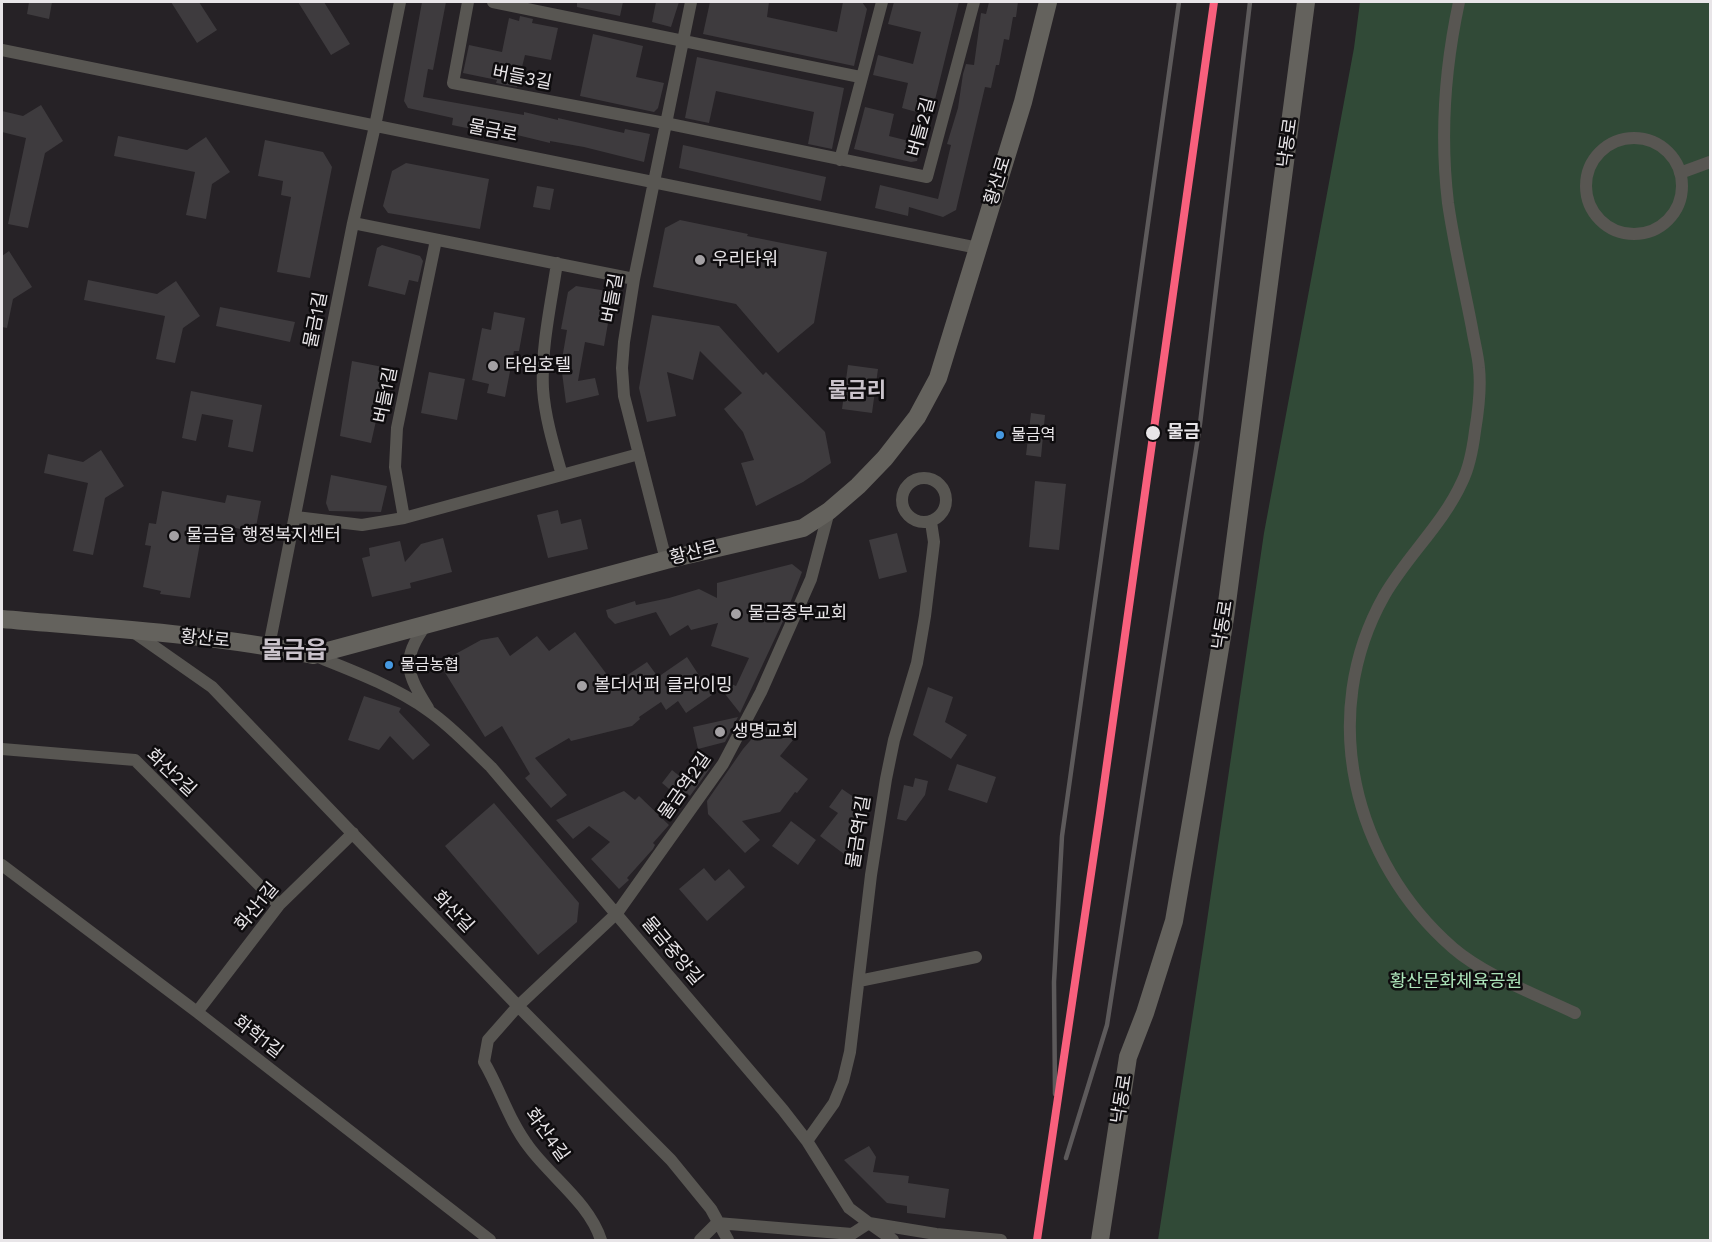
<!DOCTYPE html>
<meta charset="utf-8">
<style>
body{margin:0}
#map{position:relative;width:1712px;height:1242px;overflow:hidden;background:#262226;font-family:"Work Sans",sans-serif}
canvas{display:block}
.frame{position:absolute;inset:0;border:3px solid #e8e5e8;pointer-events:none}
</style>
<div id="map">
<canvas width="1712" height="1242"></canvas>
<div class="frame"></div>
</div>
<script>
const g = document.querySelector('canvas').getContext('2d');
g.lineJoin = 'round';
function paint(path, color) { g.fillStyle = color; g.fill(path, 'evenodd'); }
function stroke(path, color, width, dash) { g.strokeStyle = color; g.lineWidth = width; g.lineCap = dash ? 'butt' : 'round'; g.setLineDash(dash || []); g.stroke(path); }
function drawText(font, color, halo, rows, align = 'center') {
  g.font = font + ' "Work Sans","Noto Sans KR",sans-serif'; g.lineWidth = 5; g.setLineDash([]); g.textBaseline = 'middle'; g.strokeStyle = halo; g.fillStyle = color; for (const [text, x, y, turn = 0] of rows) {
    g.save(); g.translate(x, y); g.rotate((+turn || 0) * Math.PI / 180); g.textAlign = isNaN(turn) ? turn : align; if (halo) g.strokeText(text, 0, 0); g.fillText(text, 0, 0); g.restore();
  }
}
paint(new Path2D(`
 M1360,2H1710V1240H1158L1203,948L1264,533L1354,48Z`), '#314a37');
paint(new Path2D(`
 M29,2H52L49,19L27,14Z
 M171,2H199L217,30L197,43Z
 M298,2H324L350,44L331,55Z
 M422,2H446L433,70L428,69L423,97L524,115V112L558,120V118L624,133L625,129L650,134L644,162L584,147L550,141V143L517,135L516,138L452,125L453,118L408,108L404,101Z
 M577,2H623L620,16L577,7Z
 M656,2H679L671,27L652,22Z
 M710,2H769L767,17L837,32L843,2H862L867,9L854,66L703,34Z
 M894,2H959L931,116L902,108L908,83L873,75L878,55L913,64L921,32L888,24Z
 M989,2H1018L1016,17H1013L1009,40L1004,39L999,65H996L991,88L985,87L956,210L943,217L909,207L908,216L875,208L880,185L938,199L951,145L947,144L958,108L963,74L966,64L974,65L981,13L986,14Z
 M520,16L533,19L532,23L558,28L551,60L525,55L517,87L496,83L497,80L463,73L469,45L502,52L509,18L519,21Z
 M593,34L643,46L636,77L664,83L658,108L654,112L580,96Z
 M697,57L844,88L832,149L808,144L814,112L716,91L709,123L685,118Z
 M41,105L63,141L45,153L28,228L8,224L26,138L2,132V111L23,116Z
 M865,107L894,114L889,136L921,144L917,161L911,162L854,149Z
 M118,136L187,150L206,137L230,172L212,184L206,219L186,215L195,172L114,156Z
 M265,140L323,152L332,167L310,278L277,272L291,197L281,195L283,181L258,176Z
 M683,145L826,177L821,201L679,168Z
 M406,163L489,179L480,229L388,213L383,206L392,171Z
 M537,186L554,189L550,210L533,207Z
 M680,220L748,234L747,236L827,252L814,323L778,353L736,304L653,287L665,228Z
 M382,245L420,256L423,261L418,282L409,280L405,295L368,286L377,248Z
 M9,251L32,287L13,299L7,328L2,327V256Z
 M88,280L157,294L176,281L200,316L183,328L175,363L156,359L165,316L84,300Z
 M576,286L607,291L612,300L604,346L585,342L578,381L595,378L599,395L566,403L561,365L567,330L561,329L568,292Z
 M220,307L295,322L290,342L216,326Z
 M494,312L525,318L519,351H514L505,397L487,393L489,384L472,380L482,328L491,330Z
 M652,315L719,326L763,375L766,372L825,432L831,463L803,482L756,506L741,463L754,460L743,432L724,409L742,393L700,351L693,380L667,372L676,416L647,422L639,388Z
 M352,361L388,368L371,443L340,436Z
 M848,365L878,369L872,413L842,409Z
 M429,372L465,379L457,420L421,413Z
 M191,391L262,405L253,452L228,447L233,420L202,414L196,441L182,438Z
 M1031,413L1045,415L1041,457L1026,455Z
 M101,450L124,486L105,498L93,555L73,551L88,483L44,473L48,454L83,462Z
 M331,475L387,486L381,512L329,511L326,503Z
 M1035,481L1066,484L1059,550L1029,547Z
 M162,491L225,503L227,495L261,501L255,532L221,525L203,527L190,598L160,594L161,591L143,587L151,546L145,545L149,523L156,524Z
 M558,510L561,524L581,519L588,549L548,558L537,515Z
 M897,533L907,572L879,579L869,540Z
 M443,538L452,572L410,583L411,588L372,597L362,558L370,556L369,548L400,541L405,562L421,544Z
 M792,564L802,572L784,619L740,713L725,694L729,683L736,686L749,658L711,646L718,623L691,630L688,625L670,636L656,612L615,624L608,617L606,610L635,601L636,605L669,598L699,589L717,598V583Z
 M575,632L614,684L647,662L658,677L687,657L712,695L686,713L678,701L666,710L661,702L639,717L640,719L632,726L571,741L569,738L535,758L567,795L551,808L525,778L530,774L502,726L485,737L439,663L481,640L498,637L510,656L537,636L549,651Z
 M928,687L953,697L945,722L967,735L951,759L913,735Z
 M364,696L401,708L399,712L430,745L413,760L390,736L379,750L348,740Z
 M738,717L725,742L698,749L693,727Z
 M768,720L793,740L780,756L808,779L797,793L795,792L780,812L742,821L760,840L745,853L708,814L707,801L743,749Z
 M699,758L710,768L690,796L687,793L681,799L662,783L672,770L682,778Z
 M957,764L996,777L987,803L948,790Z
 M915,778L928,781L925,795L906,821L897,819L904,785L913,787Z
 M842,789L861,802L854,841L844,854L820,836L838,813L829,807Z
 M624,791L635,800L639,796L669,825L653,843L655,845L653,849L627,878L629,880L619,889L591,859L610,842L589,826L573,839L556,820Z
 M494,803L579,903L577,922L538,955L445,846Z
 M791,821L816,840L798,865L772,846Z
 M704,868L715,881L729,869L745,887L707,921L679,889Z
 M869,1146L876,1157L873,1172L909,1176L908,1183L949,1189L945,1218L907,1213V1206L887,1203L844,1160Z`), '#3e3b3e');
stroke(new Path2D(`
 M468,2L453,83L665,123L927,177L974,2
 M493,2L860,77
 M1459,2C1445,67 1440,136 1448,203C1454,245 1464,286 1472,328C1474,341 1478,355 1479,368C1481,386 1478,413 1475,431C1473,447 1469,468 1462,482C1443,524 1407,556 1384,596C1317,715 1353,861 1453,948C1484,975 1537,995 1575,1013
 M2,50L978,248
 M1586 186a48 48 0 1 1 96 0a48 48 0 1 1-96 0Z
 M840,160L882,2
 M1680,173L1710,162
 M353,223L634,279
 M557,263C551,304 541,347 543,389C545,418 554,447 562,475
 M902 500a22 22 0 1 1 44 0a22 22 0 1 1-44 0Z
 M296,517L362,525L404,518L639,454
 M404,518L395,467L397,428L436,240
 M666,560L624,396L622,368L624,342L634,279L691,2
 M426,625C400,660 407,674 428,708
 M132,631L212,687L518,1006L671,1160L711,1209L728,1240
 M269,646L353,223L375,126L400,2
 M313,655C353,671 394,686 429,711C452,727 471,748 491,767L783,1110L807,1141L849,1208L869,1223L936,1234L1001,1240
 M2,749L135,760L279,905
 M2,865L197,1012L490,1240
 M859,981L976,957
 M197,1012L279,905L353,833
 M807,1141L834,1103L843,1081L850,1052L871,875L886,779L894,740L917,663L925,616L934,542L931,522
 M717,1223L852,1234L869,1223L893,1240
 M601,1240C589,1203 552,1178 529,1147C509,1121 500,1089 484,1062L488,1040L518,1006L617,913L723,764L761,692L811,579L829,511
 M700,1240L717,1223`), '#585652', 12);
stroke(new Path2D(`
 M2,619C105,628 211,634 313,655L666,560L803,528L829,511L858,486L885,458L917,417L938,378L1023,102L1048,2
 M1100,1240L1128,1057L1145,1013L1174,921L1196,793L1225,618L1306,2`), '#64625d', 18);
stroke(new Path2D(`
 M1055,1094L1054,982L1062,836L1179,2
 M1066,1158L1107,1025L1200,424L1250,2`), '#5d5a5b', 4.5);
stroke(new Path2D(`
 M1037,1240L1100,813L1214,2`), '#f8607d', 8);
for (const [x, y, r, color] of [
 [700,260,6,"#a4a1a4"],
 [493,366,6,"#a4a1a4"],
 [1153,433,8,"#e8e5e8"],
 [1000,435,5,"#4699e1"],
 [174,536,6,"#a4a1a4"],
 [736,614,6,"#a4a1a4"],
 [389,665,5,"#4699e1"],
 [582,686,6,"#a4a1a4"],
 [720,732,6,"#a4a1a4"]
]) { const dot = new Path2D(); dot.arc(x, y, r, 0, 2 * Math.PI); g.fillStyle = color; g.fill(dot); stroke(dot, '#0e0c0e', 2); }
drawText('16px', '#e8e5e8', '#0e0c0e', [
 ["물금역",1011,435],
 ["물금농협",400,665]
], 'left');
drawText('18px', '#e8e5e8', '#0e0c0e', [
 ["버들3길",522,78,11],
 ["버들2길",922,127,-75],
 ["물금로",493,131,11],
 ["낙동로",1288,143,-82],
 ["황산로",998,181,-73],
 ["버들길",613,298,-80],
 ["물금1길",316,320,-79],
 ["버들1길",386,395,-79],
 ["황산로",694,553,-14],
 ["낙동로",1223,625,-81],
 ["황산로",205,639,6],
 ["화산2길",171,773,43],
 ["물금역2길",685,786,-55],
 ["물금역1길",859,832,-81],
 ["화산1길",257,907,-50],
 ["화산길",453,912,46],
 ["물금중앙길",672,951,50],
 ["화학1길",258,1037,38],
 ["낙동로",1122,1099,-81],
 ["화산4길",547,1135,54]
]);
drawText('18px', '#e8e5e8', '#0e0c0e', [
 ["우리타워",712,260],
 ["타임호텔",505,366],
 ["물금읍 행정복지센터",186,536],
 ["물금중부교회",748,614],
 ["볼더서퍼 클라이밍",594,686],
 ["생명교회",732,732]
], 'left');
drawText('bold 18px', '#e8e5e8', '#0e0c0e', [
 ["물금",1167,433]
], 'left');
drawText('18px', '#ade5ba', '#0e0c0e', [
 ["황산문화체육공원",1456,982]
]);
drawText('bold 21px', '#cac3cb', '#0e0c0e', [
 ["물금리",857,391]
]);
drawText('bold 24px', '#cac3cb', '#0e0c0e', [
 ["물금읍",294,651]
]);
</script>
